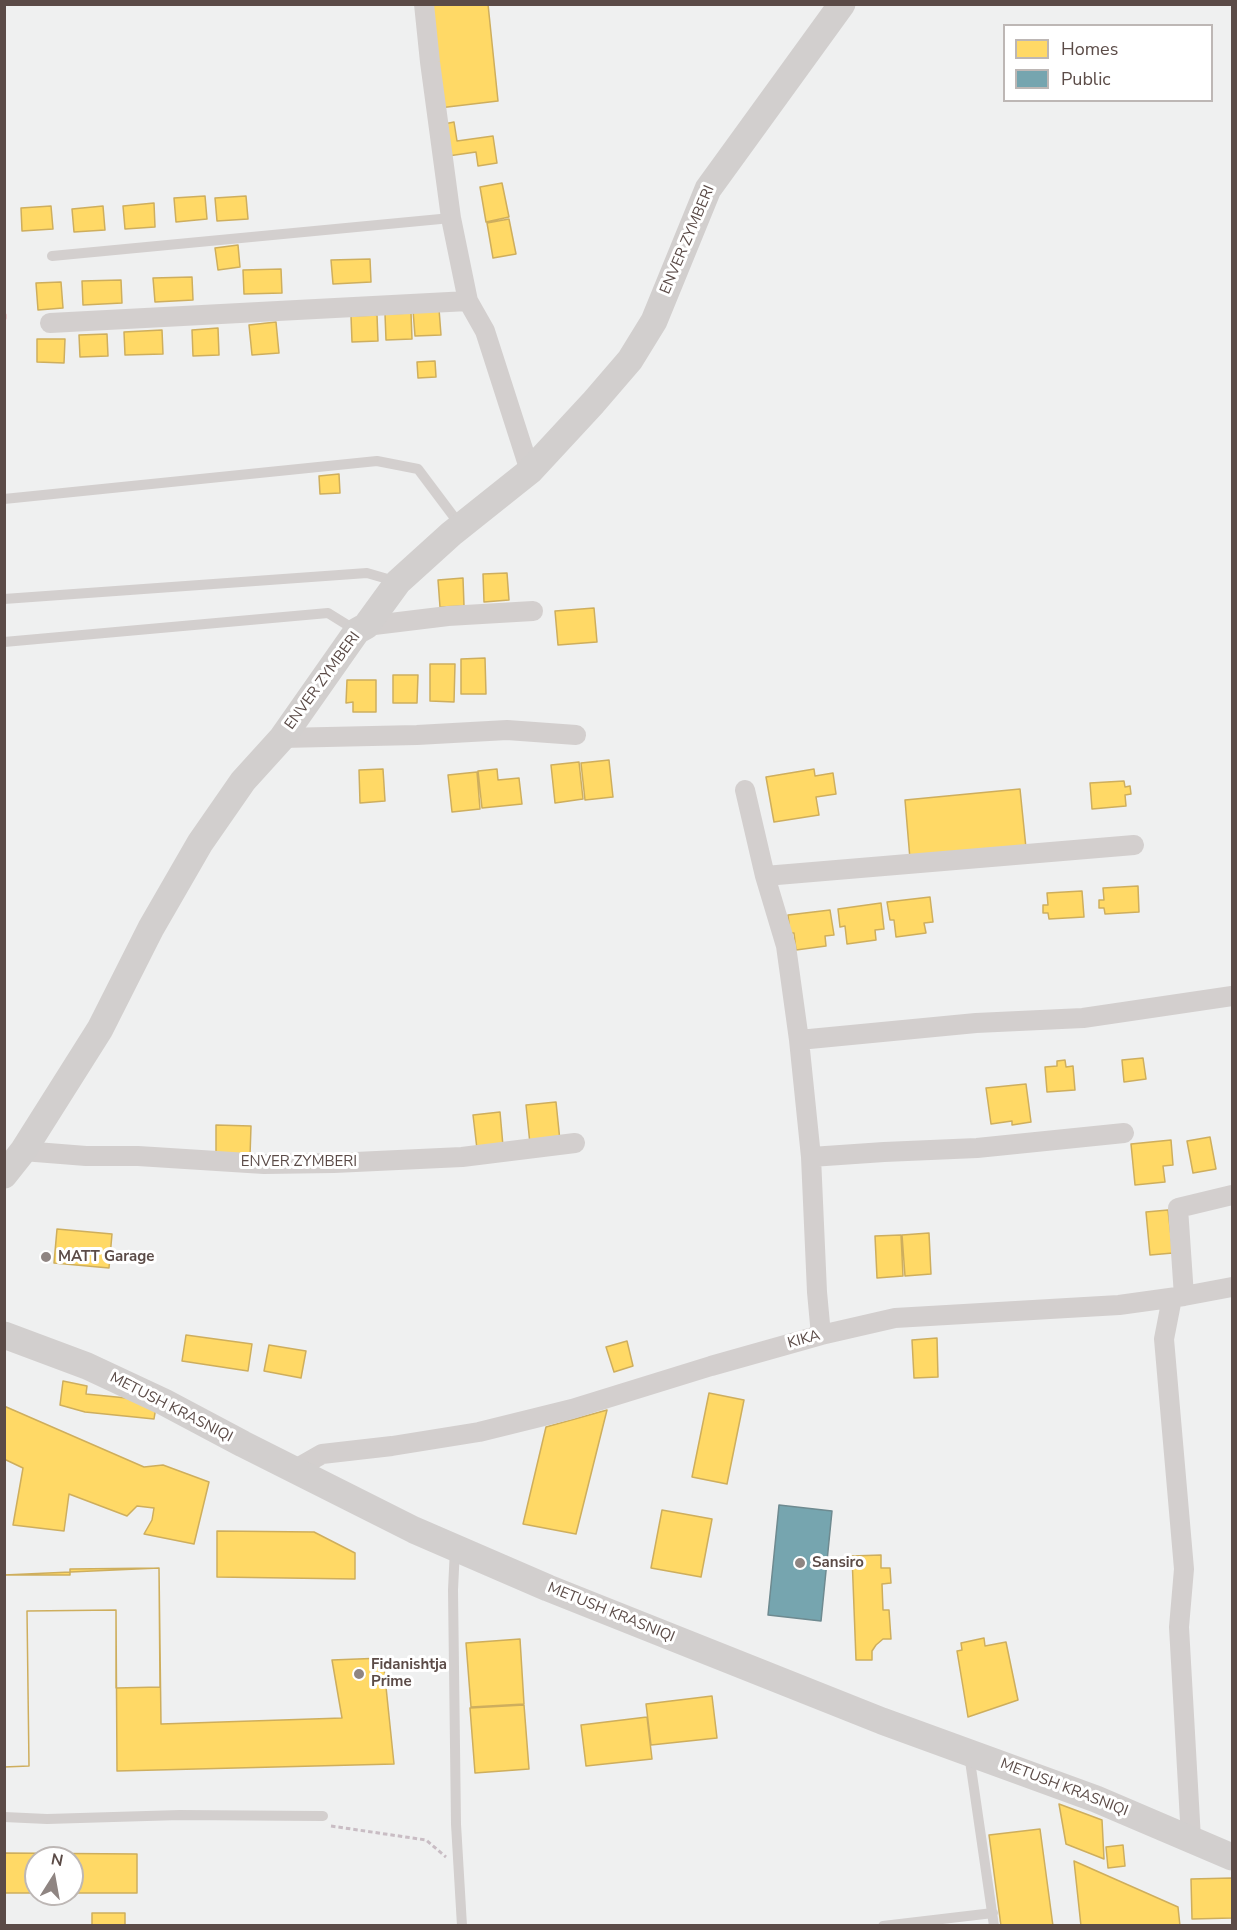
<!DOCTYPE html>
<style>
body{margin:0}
#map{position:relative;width:1237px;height:1930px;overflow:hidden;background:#eff0f0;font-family:"Nunito Sans",sans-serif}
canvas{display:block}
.frame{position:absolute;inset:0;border:6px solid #5b4b47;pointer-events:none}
.legend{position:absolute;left:1003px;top:24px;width:210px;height:78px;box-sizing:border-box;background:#fff;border:2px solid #bdb7b5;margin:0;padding:8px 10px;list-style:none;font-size:18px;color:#5b4b47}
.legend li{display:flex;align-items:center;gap:12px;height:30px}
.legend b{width:30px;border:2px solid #bdb7b5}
.north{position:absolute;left:24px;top:1846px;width:60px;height:60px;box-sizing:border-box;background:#fff;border:2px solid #bdb7b5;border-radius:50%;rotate:11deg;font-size:16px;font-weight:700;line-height:24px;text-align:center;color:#5b4b47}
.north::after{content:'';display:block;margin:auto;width:21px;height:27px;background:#8f8582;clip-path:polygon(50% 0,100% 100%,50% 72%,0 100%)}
</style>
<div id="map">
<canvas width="1237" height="1930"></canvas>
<div class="frame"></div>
<ul class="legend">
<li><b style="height:16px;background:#ffd966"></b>Homes</li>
<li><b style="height:16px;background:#76a5af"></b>Public</li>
</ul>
<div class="north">N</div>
</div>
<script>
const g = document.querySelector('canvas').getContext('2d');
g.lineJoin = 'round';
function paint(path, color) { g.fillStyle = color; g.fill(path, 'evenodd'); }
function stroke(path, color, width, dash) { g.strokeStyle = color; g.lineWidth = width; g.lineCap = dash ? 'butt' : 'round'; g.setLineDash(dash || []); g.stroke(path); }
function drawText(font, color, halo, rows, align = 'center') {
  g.font = font + ' "Nunito Sans",sans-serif'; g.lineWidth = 6; g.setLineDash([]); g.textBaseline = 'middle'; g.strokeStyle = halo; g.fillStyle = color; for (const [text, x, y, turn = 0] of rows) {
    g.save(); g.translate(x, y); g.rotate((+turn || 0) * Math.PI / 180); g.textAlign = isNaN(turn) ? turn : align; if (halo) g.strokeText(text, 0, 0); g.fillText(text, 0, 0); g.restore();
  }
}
const homes = new Path2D(`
 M428,4H488L498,101L439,108Z
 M454,122L457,141L493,136L497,163L478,166L476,152L448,156L444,124Z
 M502,183L509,217L486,222L480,187Z
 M205,196L207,219L176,222L174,198Z
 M246,196L248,219L217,221L215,198Z
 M154,203L155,227L125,229L123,206Z
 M51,206L53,229L22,231L21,208Z
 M103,206L105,230L74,232L72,209Z
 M509,219L516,254L493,258L487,223Z
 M238,245L240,267L218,270L215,248Z
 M370,259L371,282L333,284L331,260Z
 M281,269L282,293L244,294L243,270Z
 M192,277L193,300L155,302L153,278Z
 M121,280L122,303L83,305L82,281Z
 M61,282L63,308L38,310L36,283Z
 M439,309L441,335L415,336L413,310Z
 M411,313L412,339L386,340L385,314Z
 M377,315L378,341L352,342L351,316Z
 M276,322L279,353L252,355L249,325Z
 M218,328L219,355L193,356L192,330Z
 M162,330L163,354L125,355L124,332Z
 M107,334L108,356L80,357L79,335Z
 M37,339H65L64,363L37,362Z
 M435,361L436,377L418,378L417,362Z
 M339,474L340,493L320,494L319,476Z
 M507,573L509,600L484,602L483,574Z
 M463,578L464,606L440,607L438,580Z
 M594,608L597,642L558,645L555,611Z
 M485,658L486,694H461V659Z
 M430,664H455L454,702L430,701Z
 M393,675H418L417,703H393Z
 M347,680H376V712H353V702L346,703Z
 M609,760L613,797L585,800L581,763Z
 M579,762L583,799L555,803L551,765Z
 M383,769L385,801L360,803L359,770Z
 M497,769L498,780L519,778L522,804L482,808L478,771Z
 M814,769L815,776L833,773L836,794L816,797L819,815L774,822L766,777Z
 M477,772L480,809L452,812L448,775Z
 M1124,781L1125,787L1130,786L1131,794L1125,795L1126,806L1092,809L1090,783Z
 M1020,789L1026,848L910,859L905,800Z
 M1138,886L1139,912L1105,914L1104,908H1099V900H1104L1103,888Z
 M1082,891L1084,917L1049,919L1048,913H1043V905H1048L1047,893Z
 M930,897L933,922L924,923L926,933L896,937L894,920H890L887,902Z
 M881,903L884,929L875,930L876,940L847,944L845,926L840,927L838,909Z
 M830,910L834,935L825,936L826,946L796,950L794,933H790L788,915Z
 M1143,1058L1146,1079L1124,1082L1122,1060Z
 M1065,1060L1066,1067L1073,1066L1075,1090L1047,1092L1045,1067L1057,1066V1061Z
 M1026,1084L1031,1122L1012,1125V1121L991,1124L986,1088Z
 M556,1102L560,1141L530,1144L526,1105Z
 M500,1112L503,1146L477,1149L473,1115Z
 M216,1125L251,1126L250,1156H216Z
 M1210,1137L1216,1169L1193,1173L1187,1141Z
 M1171,1140L1173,1165L1163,1166L1165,1182L1135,1185L1131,1144Z
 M1168,1210L1173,1253L1150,1255L1146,1212Z
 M57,1229L112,1234L109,1268L54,1263Z
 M929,1233L931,1274L905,1276L902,1235Z
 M901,1235L903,1276L877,1278L875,1236Z
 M186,1335L252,1344L248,1371L182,1361Z
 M937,1338L938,1377L914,1378L912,1340Z
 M627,1341L633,1366L614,1372L606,1347Z
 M269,1345L306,1351L301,1378L264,1371Z
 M63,1381L87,1386L86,1394L157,1401L154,1419L85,1412L60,1405Z
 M709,1393L744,1400L727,1484L692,1477Z
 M4,1406L144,1467L163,1465L209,1482L194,1544L144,1534L152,1520L154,1508L137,1506L127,1516L69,1494L64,1531L13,1525L23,1468L4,1459Z
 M607,1410L576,1534L523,1524L546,1427Z
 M662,1510L712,1519L701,1577L651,1568Z
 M217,1531L314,1532L355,1553V1579L217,1577Z
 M881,1555V1568H890L891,1583L882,1584L883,1610H889L891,1639H883L876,1645L872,1651V1660H856L852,1556Z
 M159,1568L160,1687L116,1688V1610L27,1611L29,1766L4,1767V1575H70V1569Z
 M159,1568L161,1724L342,1718L332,1660L383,1658L394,1764L117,1771L116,1610L27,1611L29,1766L4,1767V1575Z
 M984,1638L985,1646L1006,1642L1018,1700L968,1717L957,1651L962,1650L961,1643Z
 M520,1639L524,1704L471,1707L466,1643Z
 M712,1696L717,1738L651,1745L646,1704Z
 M524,1705L529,1769L475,1773L470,1708Z
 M647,1717L652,1759L586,1766L581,1725Z
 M1059,1804L1102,1820L1104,1859L1066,1844Z
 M1040,1829L1053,1926H1001L989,1835Z
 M1123,1845L1125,1866L1108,1868L1106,1847Z
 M4,1853L137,1854V1893H72V1858H36V1893H4Z
 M1074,1861L1178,1907L1180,1926H1081Z
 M1232,1878V1918L1192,1919L1191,1879Z
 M92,1913H125V1926H92Z`);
paint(homes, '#ffd966');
stroke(homes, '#ceae5d', 1.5);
const public = new Path2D(`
 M779,1505L832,1511L821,1621L768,1615Z`);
paint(public, '#76a5af');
stroke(public, '#6e8a90', 1.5);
stroke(new Path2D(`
 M4,315V318`), '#e9abb0', 5);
stroke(new Path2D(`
 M331,1826L426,1840L446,1857`), '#c9bdc4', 3, [4.5, 3]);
stroke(new Path2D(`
 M52,256L451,218
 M4,499L377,461L418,469L460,525
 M4,599L367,573L398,582
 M4,642L328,613L357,631
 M455,1548L453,1590L456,1824L462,1926
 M969,1754L994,1926
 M4,1817L47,1819L180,1815L323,1816
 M883,1926L993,1913`), '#d3cfce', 10);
stroke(new Path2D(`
 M424,4L430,62L451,218L468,301L485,331L530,471
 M50,323L468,301
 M366,626L448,616L533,611
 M282,738L417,735L507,730L576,735
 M745,790L765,876L786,946L799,1040L811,1157L817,1292L821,1335
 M765,876L1134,845
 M799,1040L976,1023L1083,1018L1232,996
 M23,1151L86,1156H138L264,1164L334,1163L462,1157L575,1143
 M811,1157L884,1152L977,1148L1124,1133
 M1184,1296L1232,1287
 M1172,1298L1164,1339L1184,1569L1179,1627L1191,1839
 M294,1470L322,1454L392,1446L479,1432L572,1409L711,1366L821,1335L895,1318L1119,1305L1184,1296L1178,1208L1232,1195`), '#d3cfce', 20);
stroke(new Path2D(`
 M4,1175L23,1151L100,1029L151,928L200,843L243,781L282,738L357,631L366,626L398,582L451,534L530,471L593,403L630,360L654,321L708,189L842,4
 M4,1335L87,1366L164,1402L243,1444L414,1530L548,1588L882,1721L1096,1799L1232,1857`), '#d2cfce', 27);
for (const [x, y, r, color] of [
 [46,1257,6,"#8f8582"],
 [800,1563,6,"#8f8582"],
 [359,1674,6,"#8f8582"]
]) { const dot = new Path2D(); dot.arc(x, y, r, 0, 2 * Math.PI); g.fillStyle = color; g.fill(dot); stroke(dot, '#fff', 2); }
drawText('15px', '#5b4b47', '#fff', [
 ["ENVER ZYMBERI",688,240,-67],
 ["ENVER ZYMBERI",323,681,-54],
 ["ENVER ZYMBERI",299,1162],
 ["KIKA",804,1340,-15],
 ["METUSH KRASNIQI",171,1408,27],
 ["METUSH KRASNIQI",611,1613,22],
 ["METUSH KRASNIQI",1064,1788,21]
]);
drawText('bold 15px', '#5b4b47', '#fff', [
 ["MATT Garage",58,1257],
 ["Sansiro",812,1563],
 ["Fidanishtja",371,1665],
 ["Prime",371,1682]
], 'left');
</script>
